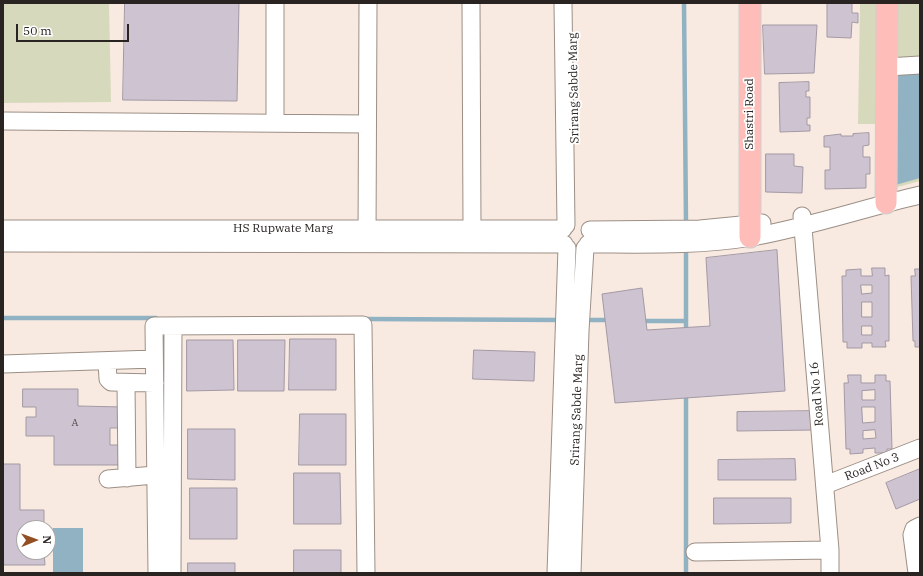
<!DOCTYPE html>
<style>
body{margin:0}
#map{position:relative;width:923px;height:576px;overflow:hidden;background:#f8eae0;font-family:"IBM Plex Serif",serif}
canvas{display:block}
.frame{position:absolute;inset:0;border:4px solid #292421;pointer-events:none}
.north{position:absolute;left:16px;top:520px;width:40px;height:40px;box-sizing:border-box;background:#fff;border:1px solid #a9a7a6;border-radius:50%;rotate:89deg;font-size:11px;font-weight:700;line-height:16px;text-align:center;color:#292421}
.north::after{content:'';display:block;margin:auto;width:14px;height:18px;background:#934f22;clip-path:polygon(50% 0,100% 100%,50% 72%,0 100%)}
.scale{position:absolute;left:16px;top:24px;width:113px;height:18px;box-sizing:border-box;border:2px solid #292421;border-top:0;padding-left:5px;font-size:12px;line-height:14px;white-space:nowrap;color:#292421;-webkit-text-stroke:3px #fff;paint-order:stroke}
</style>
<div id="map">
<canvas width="923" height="576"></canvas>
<div class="frame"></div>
<div class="north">N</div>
<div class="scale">50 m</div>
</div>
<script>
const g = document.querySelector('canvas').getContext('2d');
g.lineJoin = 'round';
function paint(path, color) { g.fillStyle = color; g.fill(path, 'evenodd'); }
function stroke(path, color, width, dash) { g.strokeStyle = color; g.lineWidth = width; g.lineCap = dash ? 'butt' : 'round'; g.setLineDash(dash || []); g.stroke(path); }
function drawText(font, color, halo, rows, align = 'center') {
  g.font = font + ' "IBM Plex Serif",serif'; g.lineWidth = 3.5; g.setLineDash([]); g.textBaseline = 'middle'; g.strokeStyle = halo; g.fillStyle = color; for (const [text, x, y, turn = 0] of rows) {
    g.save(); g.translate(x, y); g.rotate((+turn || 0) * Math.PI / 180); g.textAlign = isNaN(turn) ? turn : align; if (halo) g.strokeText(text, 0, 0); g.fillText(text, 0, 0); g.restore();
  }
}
paint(new Path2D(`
 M3,3H109L111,102L3,103Z
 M860,3H878V124H858Z
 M891,3H920V181L890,189Z`), '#d7d9bc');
paint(new Path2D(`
 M920,71V178L892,186V72Z
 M53,528H83V573H53Z`), '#91b2c2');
stroke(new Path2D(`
 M684,3L686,225
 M686,247V333
 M3,318H156
 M364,319L562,320
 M584,320H610
 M640,321H686
 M686,393V573`), '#91b2c2', 4.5);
const building = new Path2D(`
 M125,3H239L237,101L123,100Z
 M830,3H852V13H858V23L852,22L851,38L827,37V4Z
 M763,25H817L814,73L765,74Z
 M809,82V91H806V97H810V118H807V125H810V131L780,132L779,83Z
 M869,133V145L863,146V157H870V174H866V188L825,189V170H830V147H824V136L841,134V136H853V134Z
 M766,154H794V166L803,167L802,193L766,192Z
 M777,250L785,391L615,403L602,294L642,288L647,330L710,326L706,258Z
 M872,268H885V276L889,275V341H885L886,347H872V343H862V348H847V342H843L842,276H846V270L861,269V276H872ZM861,285H872V293L862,294ZM862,302H872V317H862ZM862,326H872V335H862Z
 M915,269H920V347H915V341H913L911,276H915Z
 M290,339H336V390H289Z
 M187,340H233L234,390L187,391Z
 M238,340H285L284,391H238Z
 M474,350L535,352L534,381L473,379Z
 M848,375H861V383H875V375H886V381H890L892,449H887V453H875V448L863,449V453L850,454V449H846L844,383H848ZM875,390V400H862V391ZM862,407H875V422L863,423ZM875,430L876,438L863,439V431Z
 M23,389H78V406L124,407V428H110V445H122V465H54V436H26V417H36V407H23Z
 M816,411V430L737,431V412Z
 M300,414H346V465H299Z
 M188,429H235V480L188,479Z
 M795,459L796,480H718V460Z
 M3,464H20V510H44V528H24V552H44L45,565H4Z
 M920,469V499L896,509L886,483Z
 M294,473H340L341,524H294Z
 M190,488H237V539H190Z
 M714,498H791V523L714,524Z
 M294,550H341V573H294Z
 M188,563H235V573H188Z`);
paint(building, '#cec3d0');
stroke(building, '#a399a5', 1);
const minor = new Path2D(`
 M275,3V123
 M471,3L472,228
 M563,3L566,225
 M887,67L920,65
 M3,121L367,124
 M802,216L830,550V573
 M3,229H563
 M590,230L700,229L762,223
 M367,239L368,3
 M3,243L564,244
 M588,244C643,244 698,246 752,237C809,227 864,208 920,195
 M107,361L108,379L111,382L155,383
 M3,364L154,359
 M126,383L127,478
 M108,479L155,475
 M825,485L920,448
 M695,552L830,550
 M157,573L154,326L363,325L366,573
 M172,573L173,326
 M556,573L567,248
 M572,573L580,331L585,248
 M917,573L912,535L914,529L920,526`);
const major = new Path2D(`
 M886,203L887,3
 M750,237V3`);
stroke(minor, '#9c8f86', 19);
stroke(major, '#d0cfce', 23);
stroke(minor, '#fff', 17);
stroke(major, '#febdb9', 21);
drawText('10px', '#524c4d', null, [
 ["A",75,423]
]);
drawText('12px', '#292421', '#fff', [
 ["Srirang Sabde Marg",574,88,-91],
 ["Shastri Road",750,114,-90],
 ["HS Rupwate Marg",283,229],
 ["Road No 16",817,394,-95],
 ["Srirang Sabde Marg",577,410,-88],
 ["Road No 3",872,467,-21]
]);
</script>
